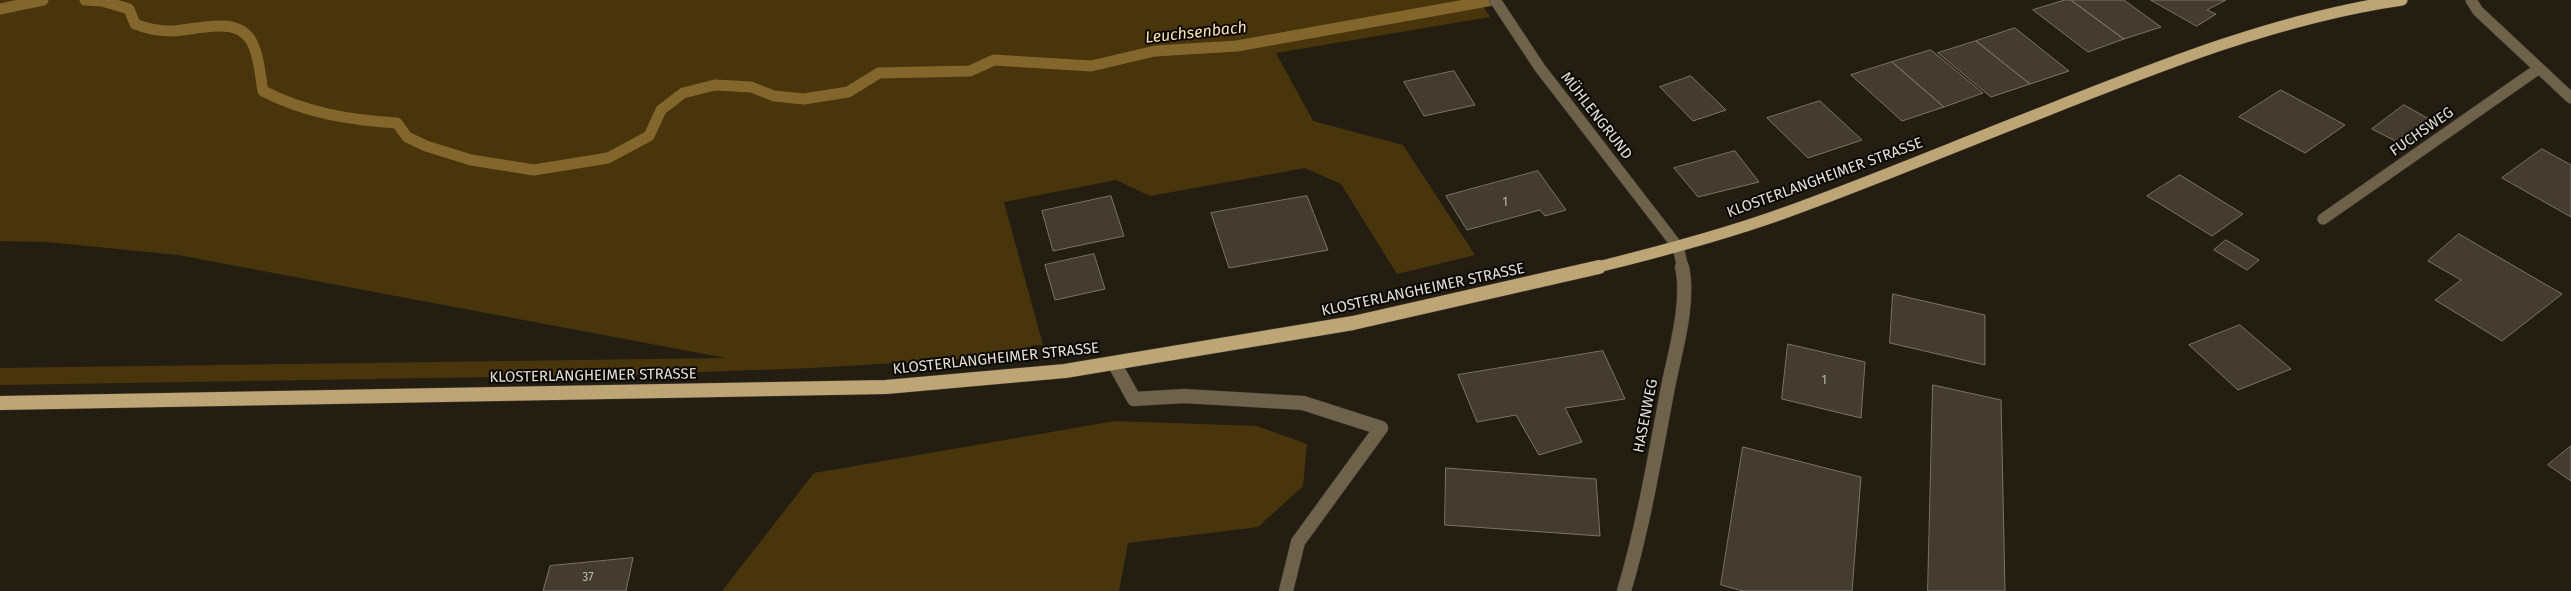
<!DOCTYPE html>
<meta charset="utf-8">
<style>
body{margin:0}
canvas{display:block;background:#241e12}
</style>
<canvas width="2571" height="591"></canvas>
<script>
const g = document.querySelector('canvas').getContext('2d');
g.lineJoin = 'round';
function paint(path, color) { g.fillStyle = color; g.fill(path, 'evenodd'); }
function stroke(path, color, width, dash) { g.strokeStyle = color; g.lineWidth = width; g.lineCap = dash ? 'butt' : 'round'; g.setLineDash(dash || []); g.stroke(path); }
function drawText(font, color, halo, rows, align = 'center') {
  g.font = font + ' "Fira Sans",sans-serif'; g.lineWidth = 4; g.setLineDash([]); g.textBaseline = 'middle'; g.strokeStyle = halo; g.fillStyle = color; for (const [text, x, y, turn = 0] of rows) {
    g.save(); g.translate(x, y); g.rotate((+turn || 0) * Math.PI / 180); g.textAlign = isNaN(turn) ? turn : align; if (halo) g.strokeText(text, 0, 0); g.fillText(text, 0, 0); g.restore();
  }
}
paint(new Path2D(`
 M0,0H1479L1490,17L1276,53L1313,121L1403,145L1475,255L1397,274L1341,184L1305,168L1150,196L1116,180L1004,202L1043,345H1033L1017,356L811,368L619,375L0,385V368L726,358L178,255L47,242L0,241Z
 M1115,421L1257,426L1307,444L1303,486L1258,527L1128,543L1119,591H722L814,473Z`), '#48350c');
stroke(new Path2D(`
 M85,0L102,1L129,9L135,24C147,29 160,31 173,31C195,30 234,16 250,39C259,53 260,75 263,91C306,113 349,120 397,123L407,137L426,146L471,160L534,170L608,158L649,136L661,110L683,93L715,85L751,87L774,96L804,99L848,92L879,73L970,71L994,60L1091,66L1155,51L1237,46L1493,0
 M0,9L43,0`), '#82662c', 11);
const building = new Path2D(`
 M2065,0H2071L2124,39L2088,52L2033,10Z
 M2071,0H2124L2161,27L2124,39Z
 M2151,0H2226L2207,10L2216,14L2197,26Z
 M2015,28L2069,71L2030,84L1976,41Z
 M1976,41L2030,84L1991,97L1938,53Z
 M1931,50L1983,93L1944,107L1892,62Z
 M1892,62L1944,107L1902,121L1851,75Z
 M1454,71L1475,105L1424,116L1404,82Z
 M1691,76L1726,110L1693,121L1660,87Z
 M2281,90L2345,125L2305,153L2239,117Z
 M1820,101L1862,140L1808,158L1767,118Z
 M2404,105L2438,124L2407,147L2372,129Z
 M2542,149L2571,165V217L2502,178Z
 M1735,151L1759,182L1698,197L1674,168Z
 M1538,171L1566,210L1545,216L1540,210L1467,230L1446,196Z
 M2180,175L2243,214L2212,236L2147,196Z
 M1111,196L1124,236L1053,251L1042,211Z
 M1307,196L1328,250L1229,268L1211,213Z
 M2459,234L2562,294L2502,341L2435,300L2461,280L2428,261Z
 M2226,240L2259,260L2247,270L2214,250Z
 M1094,254L1105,289L1055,300L1045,265Z
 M1893,294L1985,315V365L1890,343Z
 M2240,325L2291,369L2238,390L2189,345Z
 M1788,344L1865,362L1861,418L1782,399Z
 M1603,351L1625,399L1565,408L1582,442L1539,455L1516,415L1477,422L1458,375Z
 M1933,385L2001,400L2005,591H1928Z
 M2571,446V481L2548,465Z
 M1743,447L1861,477L1852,591H1743L1721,585Z
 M1446,468L1596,479L1600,536L1445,525Z
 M633,558L626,591H543L550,566Z`);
paint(building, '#433c2f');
stroke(building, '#7b7365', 1);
const minorFar1 = new Path2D(`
 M1495,0L1540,68L1678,247L1683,268
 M2471,0L2478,11L2571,98
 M2323,219L2538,69`);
const minor = new Path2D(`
 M1114,363L1134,399L1184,396L1303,403L1381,428L1298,542L1286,591
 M1624,591C1644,524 1655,455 1668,387C1675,352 1690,302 1682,267`);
const majorFar1 = new Path2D(`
 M1594,268C1659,252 1724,235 1787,212C1873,181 1958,145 2043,112C2159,66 2278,18 2402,0`);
const major = new Path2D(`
 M0,403L886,387L1065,371L1353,323L1599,267`);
stroke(minorFar1, '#3f392e', 12);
stroke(minor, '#3f392e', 15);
stroke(majorFar1, '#3f392e', 12);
stroke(major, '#3f392e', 15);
stroke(minorFar1, '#6e624b', 11);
stroke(minor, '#6e624b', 14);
stroke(majorFar1, '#bea575', 11);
stroke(major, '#bea575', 14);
drawText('12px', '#bcb7ae', null, [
 ["1",1505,203],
 ["1",1824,381],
 ["37",588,578]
]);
drawText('15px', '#e4e0d8', '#0b0804', [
 ["MÜHLENGRUND",1596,116,52],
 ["FUCHSWEG",2422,132,-35],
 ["KLOSTERLANGHEIMER STRASSE",1825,178,-20],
 ["KLOSTERLANGHEIMER STRASSE",1423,290,-12],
 ["KLOSTERLANGHEIMER STRASSE",996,359,-6],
 ["KLOSTERLANGHEIMER STRASSE",593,376,-1],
 ["HASENWEG",1646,416,-79]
]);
drawText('italic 16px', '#f9e0af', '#0b0804', [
 ["Leuchsenbach",1196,33,-6]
]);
</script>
